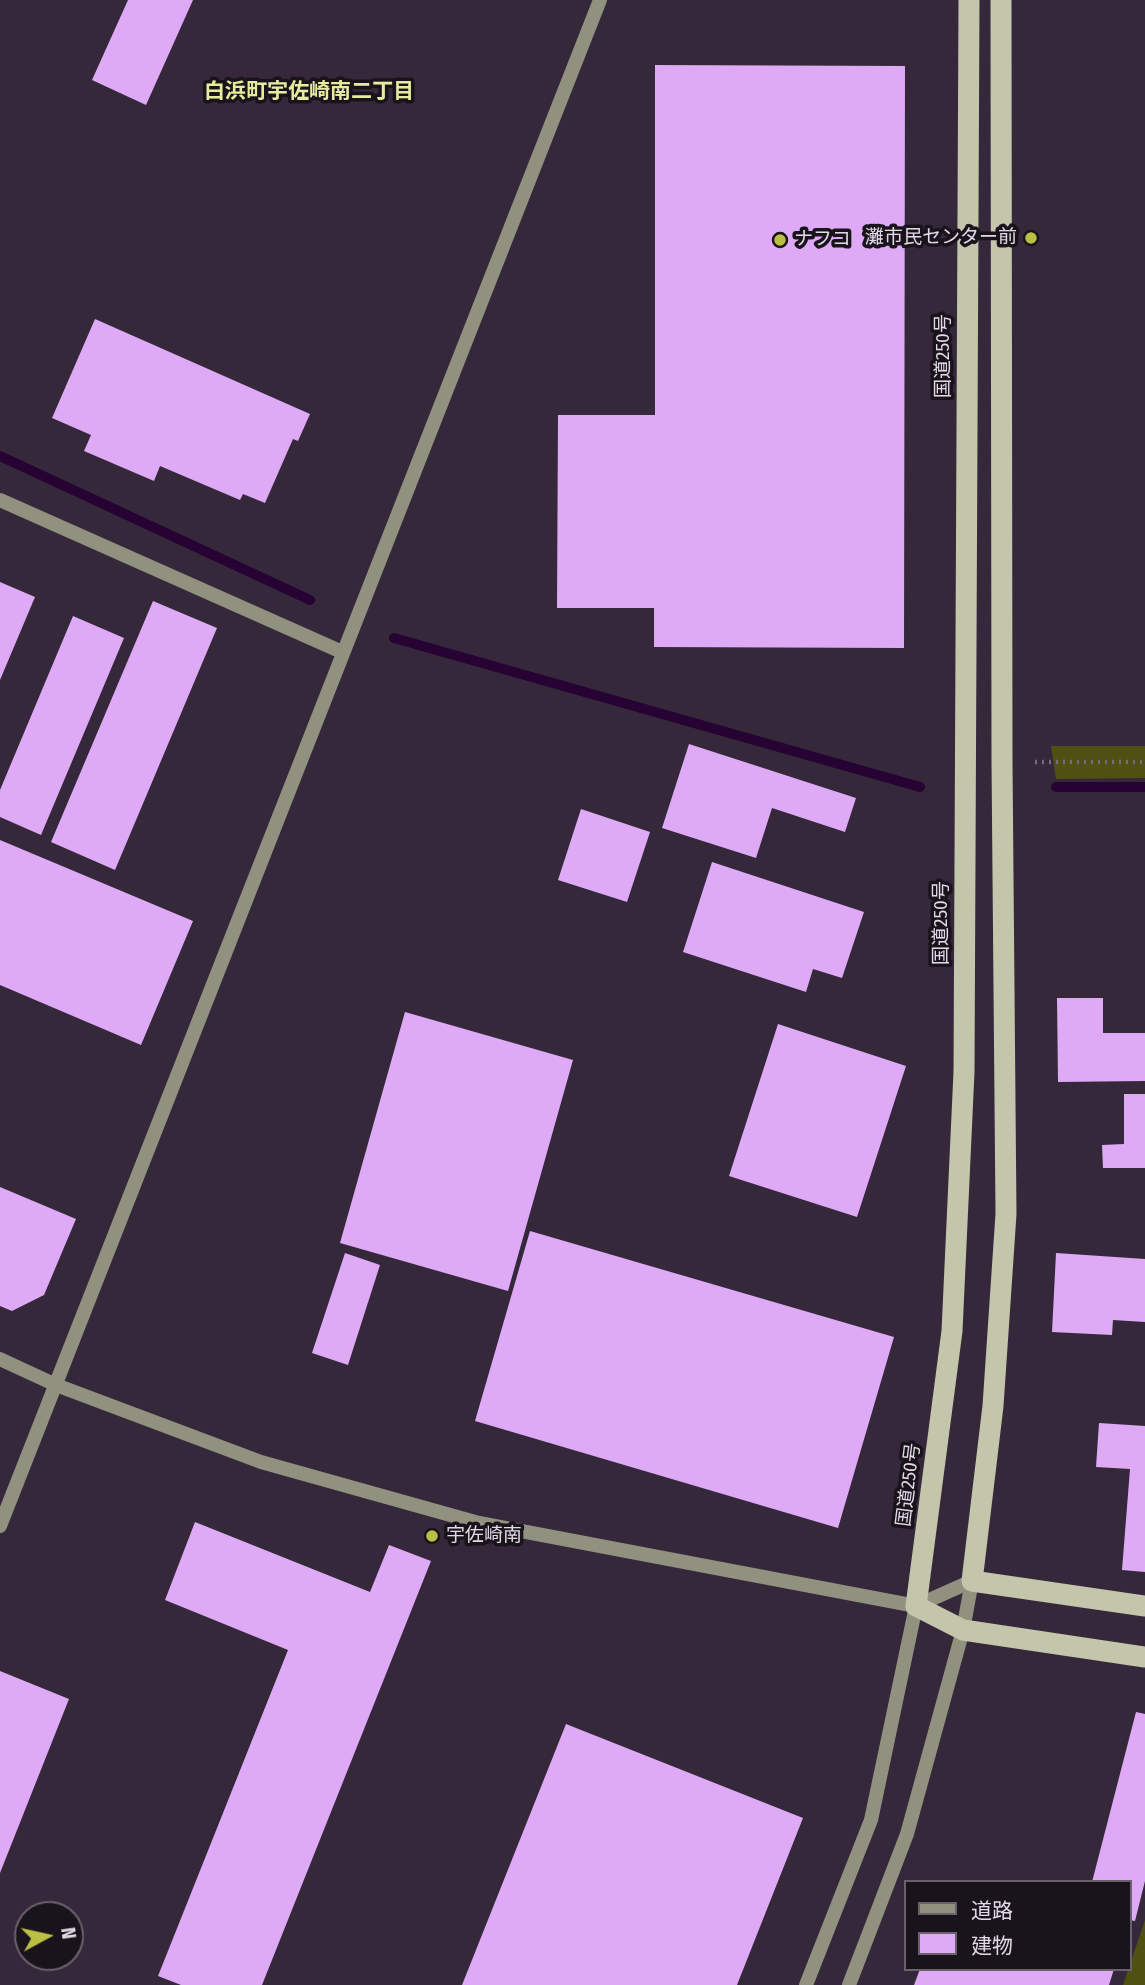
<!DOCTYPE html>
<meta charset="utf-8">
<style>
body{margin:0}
#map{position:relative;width:1145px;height:1985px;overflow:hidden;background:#35283b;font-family:"Fira Sans Condensed","Noto Sans JP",sans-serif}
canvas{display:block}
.legend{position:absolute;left:904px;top:1880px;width:228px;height:91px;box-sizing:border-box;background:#19131c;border:2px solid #69626c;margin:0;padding:9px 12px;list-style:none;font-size:21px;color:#e1d9e5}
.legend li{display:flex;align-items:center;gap:14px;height:35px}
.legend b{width:35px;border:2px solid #69626c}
.north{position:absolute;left:14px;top:1901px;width:70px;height:70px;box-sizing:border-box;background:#19131c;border:2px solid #69626c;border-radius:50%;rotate:82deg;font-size:19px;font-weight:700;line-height:28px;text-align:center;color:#e1d9e5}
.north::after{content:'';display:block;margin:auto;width:24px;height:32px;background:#bbc044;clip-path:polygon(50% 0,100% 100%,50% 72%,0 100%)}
</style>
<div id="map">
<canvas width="1145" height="1985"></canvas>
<ul class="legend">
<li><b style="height:9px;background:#90917f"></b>道路</li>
<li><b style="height:19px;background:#deaaf5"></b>建物</li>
</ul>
<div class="north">N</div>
</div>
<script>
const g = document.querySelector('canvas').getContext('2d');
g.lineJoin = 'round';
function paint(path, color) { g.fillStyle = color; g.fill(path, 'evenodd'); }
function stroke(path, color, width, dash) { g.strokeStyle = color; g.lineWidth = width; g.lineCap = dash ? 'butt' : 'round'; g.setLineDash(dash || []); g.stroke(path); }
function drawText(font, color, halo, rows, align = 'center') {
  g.font = font + ' "Fira Sans Condensed","Noto Sans JP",sans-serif'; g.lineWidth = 7; g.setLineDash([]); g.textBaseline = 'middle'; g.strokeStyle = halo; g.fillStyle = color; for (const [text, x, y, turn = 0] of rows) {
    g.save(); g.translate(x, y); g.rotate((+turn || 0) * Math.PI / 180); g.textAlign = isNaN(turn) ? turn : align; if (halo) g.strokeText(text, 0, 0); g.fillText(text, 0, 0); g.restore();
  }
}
paint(new Path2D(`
 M1051,746H1145V778L1056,779Z
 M1145,1920V1985H1123Z`), '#4f5112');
stroke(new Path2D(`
 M0,456L310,600
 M394,638L920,787
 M1056,787H1145`), '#270334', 10);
paint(new Path2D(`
 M128,0H193L146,105L92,80Z
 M655,65L905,66L904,648L654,647V608H557L558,415H655Z
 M95,319L310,414L298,441L293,439L265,503L243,494L240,500L160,466L154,481L84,451L91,435L52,418Z
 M0,582L35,597L0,680Z
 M153,601L217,628L115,870L51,842Z
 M73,616L124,638L41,835L0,817V790Z
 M689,744L856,798L845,832L772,808L756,858L662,828Z
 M581,809L650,832L627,902L558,880Z
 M0,840L193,921L141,1045L0,985Z
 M712,862L864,912L842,978L813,969L806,992L683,952Z
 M1057,998H1103V1033H1145V1081L1058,1082Z
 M405,1012L573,1060L508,1291L340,1243Z
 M778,1024L906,1066L857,1217L729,1176Z
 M1124,1094H1145V1168H1103L1102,1145L1124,1144Z
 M0,1187L76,1219L44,1295L12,1311L0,1306Z
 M530,1231L894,1337L838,1528L475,1421Z
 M345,1253L380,1265L348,1365L312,1353Z
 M1056,1253L1145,1259V1322L1113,1320L1112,1335L1052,1332Z
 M1099,1423L1145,1426V1572L1122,1570L1130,1469L1096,1467Z
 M195,1522L370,1592L389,1545L431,1561L262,1985H181L158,1976L288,1650L165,1600Z
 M0,1671L69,1699L0,1873Z
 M1136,1712L1145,1714V1881L1135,1921L1129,1920V1882H1092Z
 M566,1724L803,1818L737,1985H462Z
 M920,1969H1114L1109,1985H914Z`), '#deaaf5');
stroke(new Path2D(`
 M1035,762H1145`), '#766b7b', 4.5, [2, 5]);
stroke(new Path2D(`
 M0,500L342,652
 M0,1359L56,1385L261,1462L479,1523L916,1606L972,1581
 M0,1526L600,0
 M806,1985L871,1820L916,1606
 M849,1985L907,1834L963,1630L972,1581`), '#90917f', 14);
stroke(new Path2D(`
 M969,0L964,1072L952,1331L916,1606L963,1630L1145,1657
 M1001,0L1002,762L1006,1214L993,1406L972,1581L1145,1606`), '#c3c6aa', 21);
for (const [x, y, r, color] of [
 [1031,238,7,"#bbc044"],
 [780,240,7,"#bbc044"],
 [432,1536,7,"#bbc044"]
]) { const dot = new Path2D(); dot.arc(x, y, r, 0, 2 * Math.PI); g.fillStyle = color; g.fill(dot); stroke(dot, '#19131c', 2.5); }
drawText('19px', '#e1d9e5', '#19131c', [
 ["灘市民センター前",1017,238,"right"],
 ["ナフコ",794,240],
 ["宇佐崎南",446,1536]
], 'left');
drawText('19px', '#e1d9e5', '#19131c', [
 ["国道250号",944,356,-90],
 ["国道250号",942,923,-90],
 ["国道250号",909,1485,-83]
]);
drawText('bold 21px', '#e7eb9d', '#19131c', [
 ["白浜町宇佐崎南二丁目",309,92]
]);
</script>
